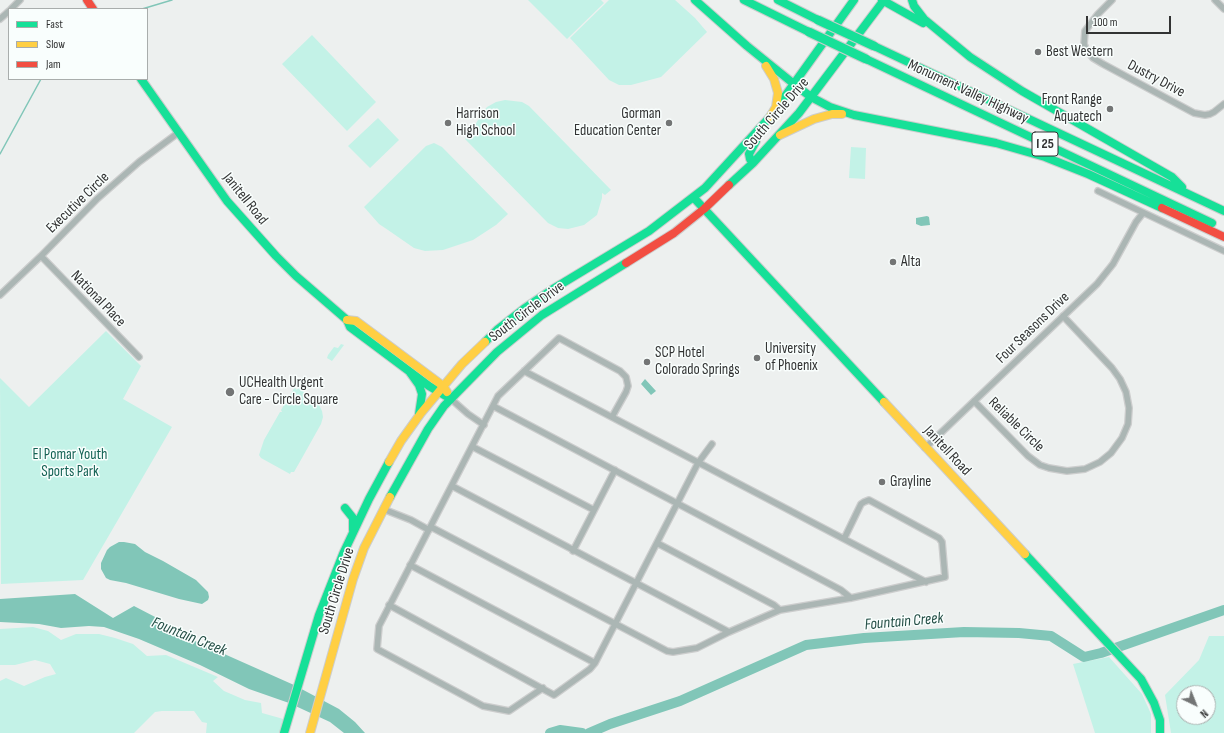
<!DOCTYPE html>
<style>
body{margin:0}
#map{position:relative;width:1224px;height:733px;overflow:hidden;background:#edf0ef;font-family:"Sofia Sans Condensed",sans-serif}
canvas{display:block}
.legend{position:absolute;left:8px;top:8px;width:140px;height:72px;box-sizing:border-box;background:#f9fefd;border:1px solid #a9adac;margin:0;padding:5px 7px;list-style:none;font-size:12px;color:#323333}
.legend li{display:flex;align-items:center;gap:8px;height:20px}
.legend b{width:20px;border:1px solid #a9adac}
.north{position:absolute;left:1176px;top:685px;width:40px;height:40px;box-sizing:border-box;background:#f9fefd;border:1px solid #a9adac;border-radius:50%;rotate:137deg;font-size:11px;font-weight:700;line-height:16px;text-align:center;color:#323333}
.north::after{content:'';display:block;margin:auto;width:14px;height:18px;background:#737575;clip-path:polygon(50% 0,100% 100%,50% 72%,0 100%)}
.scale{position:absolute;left:1086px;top:16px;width:85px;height:18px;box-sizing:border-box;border:2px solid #323333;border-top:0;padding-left:5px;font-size:12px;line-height:14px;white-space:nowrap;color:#323333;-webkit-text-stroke:3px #f9fefd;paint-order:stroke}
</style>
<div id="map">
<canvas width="1224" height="733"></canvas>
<ul class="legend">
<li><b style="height:5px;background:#16e098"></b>Fast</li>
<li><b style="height:5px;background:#ffcf43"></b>Slow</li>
<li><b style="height:5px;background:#f24e42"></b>Jam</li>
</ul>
<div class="north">N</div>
<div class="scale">100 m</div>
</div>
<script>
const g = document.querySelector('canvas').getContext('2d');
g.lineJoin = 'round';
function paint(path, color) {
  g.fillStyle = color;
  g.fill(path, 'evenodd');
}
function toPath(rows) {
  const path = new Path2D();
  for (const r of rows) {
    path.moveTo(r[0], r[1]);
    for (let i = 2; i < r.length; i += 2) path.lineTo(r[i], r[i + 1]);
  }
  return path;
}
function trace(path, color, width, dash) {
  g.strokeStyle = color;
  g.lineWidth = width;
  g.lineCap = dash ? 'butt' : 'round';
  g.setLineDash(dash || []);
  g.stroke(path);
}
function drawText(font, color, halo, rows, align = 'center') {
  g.font = font + ' "Sofia Sans Condensed",sans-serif';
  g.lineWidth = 3;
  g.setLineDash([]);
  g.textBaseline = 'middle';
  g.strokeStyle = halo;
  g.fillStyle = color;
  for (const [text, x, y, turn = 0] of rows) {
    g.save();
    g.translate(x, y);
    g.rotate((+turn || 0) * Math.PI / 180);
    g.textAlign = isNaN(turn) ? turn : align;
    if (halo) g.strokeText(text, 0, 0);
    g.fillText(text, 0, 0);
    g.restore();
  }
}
paint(toPath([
 [528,0,601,0,604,3,567,39],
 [609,0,675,0,695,18,707,32,661,77,631,85,619,85,609,80,570,38],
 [312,35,376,102,347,131,282,64],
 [505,100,522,102,529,106,611,190,605,195,602,193,602,198,597,215,584,225,568,229,558,228,548,223,465,139,472,132,475,134,475,125,481,115,487,107,496,102],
 [378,118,399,140,370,168,348,146],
 [434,143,442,147,508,214,496,225,473,240,443,250,425,251,414,248,388,230,379,224,364,207,426,146],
 [851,147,866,148,865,179,849,178],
 [106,331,141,366,123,399,172,427,83,580,1,584,0,378,29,407],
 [341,344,344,345,332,361,327,358,328,355,334,347,338,348],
 [295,387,296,390,299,388,318,403,322,411,323,417,321,424,302,458,294,472,291,472,290,474,261,458,259,455,264,440,280,412,282,412,281,410],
 [33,627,48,631,61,640,76,634,99,634,115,638,133,644,147,656,166,655,218,677,213,681,224,691,245,700,261,703,262,713,287,720,284,733,206,733,207,723,202,722,194,711,162,711,155,712,134,733,0,733,0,681,6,678,24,686,45,677,56,674,50,664,35,660,15,665,0,665,0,629],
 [1209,636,1224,636,1224,733,1171,733,1165,695,1199,660],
 [1184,693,1208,693,1208,717,1184,717],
 [1109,657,1142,694,1151,714,1151,733,1095,733,1073,664]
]), '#c3f2e7');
paint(toPath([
 [927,216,929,217,930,225,921,226,916,224,916,218],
 [645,379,656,391,651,395,641,384],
 [119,542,124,542,135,544,145,552,163,561,196,580,208,592,209,597,208,600,202,604,179,599,126,583,110,580,106,578,101,569,101,563,107,550,110,547],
 [75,594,113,618,134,606,159,619,186,637,294,685,339,709,355,722,365,733,344,733,330,722,289,703,249,689,200,665,139,639,104,627,89,626,61,628,39,624,0,622,0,599]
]), '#81c6b8');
trace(toPath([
 [142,9,172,0],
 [0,154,41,79]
]), '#81c6b8', 1.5);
trace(toPath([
 [550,733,560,730,582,733],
 [589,733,610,724,680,701,806,645,864,638,964,632,1019,633,1051,636,1084,657,1101,653,1224,610]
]), '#81c6b8', 10);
const street = toPath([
 [1112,0,1098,14,1085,31,1084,44,1086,49,1093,58,1103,64,1194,113,1205,115,1210,114,1214,112,1224,104],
 [1215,0,1224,9],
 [11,9,20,0],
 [0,19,9,11],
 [1098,191,1224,251],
 [41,256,139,357],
 [0,295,41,256,97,199,139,162,178,133],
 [524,371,926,582],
 [451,399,468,414,484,425],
 [974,401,1028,456,1040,465,1049,468,1067,471,1085,469,1100,462,1111,453,1122,438,1128,424,1129,408,1126,392,1120,379,1112,368,1063,316],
 [493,406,841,590,851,598],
 [473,447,594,510],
 [925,448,1097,284,1113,264,1136,222,1143,213],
 [452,486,729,632,780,610,851,598,945,577,942,542,939,538,869,500,864,502,861,504,844,539],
 [383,509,411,520,429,530],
 [431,527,667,651,673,652,697,648,729,632],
 [657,543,774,605,780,610],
 [573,551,615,470],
 [410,565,595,663],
 [389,605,554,695,590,669,595,663,698,463,712,444],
 [543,688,509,711,483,706,377,649,379,626,498,396,559,338,620,371,626,377,628,386,626,392,612,417]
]);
const fast = toPath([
 [695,0,747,46,794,84,811,97,830,107,854,115,996,143,1045,157,1088,174,1162,208],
 [744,0,809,32],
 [778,0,818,20],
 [882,0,923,23],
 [912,0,914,6,924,19,970,57,1022,91,1172,177,1182,187],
 [874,46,1224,211],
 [866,59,1212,223],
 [141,79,227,201,276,256,296,276,347,320,350,327,429,386,451,399],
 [753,163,750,159,749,154,756,141,756,136],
 [729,185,753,163,799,113,884,0],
 [694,198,884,402],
 [485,342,497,330,525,308,553,289,649,231,705,188,770,117,854,0],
 [409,371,419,385,422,394,419,414],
 [390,497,428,429,444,406,497,352,542,315,626,263],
 [345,508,353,518,353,530],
 [1025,554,1141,679,1154,703,1160,720,1160,733],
 [284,733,319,615,343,554,369,499,389,462]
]);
const slow = toPath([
 [766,66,774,79,778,93,776,107,770,117],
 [780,135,814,119,832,114,842,114],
 [347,320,356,321,443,386,447,392],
 [884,402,1025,554],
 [389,462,401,441,421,413,462,364,485,342],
 [310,733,353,579,364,548,390,497]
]);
const jam = toPath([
 [87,0,93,9],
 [1162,208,1224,237],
 [626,263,674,233,704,209,729,185]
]);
trace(street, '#cccdcd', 8);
trace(fast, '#cccdcd', 10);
trace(slow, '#cccdcd', 10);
trace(jam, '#cccdcd', 10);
trace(street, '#abb6b4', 5.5);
trace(fast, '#16e098', 8);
trace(slow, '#ffcf43', 8);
trace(jam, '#f24e42', 8);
const fastBridge = toPath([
 [818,20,874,46],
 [809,32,866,59]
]);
trace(fastBridge, '#cccdcd', 11, []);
trace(fastBridge, '#16e098', 9);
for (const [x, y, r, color] of [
 [1038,52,4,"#737575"],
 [1110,109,4,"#737575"],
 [448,123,4,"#737575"],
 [669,123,4,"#737575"],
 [893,262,4,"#737575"],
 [757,358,4,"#737575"],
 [647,362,4,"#737575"],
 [230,392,5,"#737575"],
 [882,482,4,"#737575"]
]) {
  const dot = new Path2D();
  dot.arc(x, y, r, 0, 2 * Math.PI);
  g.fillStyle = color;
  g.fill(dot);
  trace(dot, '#f9fefd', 1.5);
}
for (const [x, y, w] of [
 [1045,144,26]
]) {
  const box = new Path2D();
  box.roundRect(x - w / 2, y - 12, w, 24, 3);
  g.fillStyle = '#f9fefd';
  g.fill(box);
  trace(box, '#323333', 1);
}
drawText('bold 14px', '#323333', null, [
 ["I 25",1045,144]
]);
drawText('15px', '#323333', '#f9fefd', [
 ["Best Western",1046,52],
 ["Front Range",1102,100,"right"],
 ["Aquatech",1102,117,"right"],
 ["Harrison",456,114],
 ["High School",456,131],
 ["Gorman",661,114,"right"],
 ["Education Center",661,131,"right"],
 ["Alta",901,262],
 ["University",765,349],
 ["of Phoenix",765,366],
 ["SCP Hotel",655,353],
 ["Colorado Springs",655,370],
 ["UCHealth Urgent",239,383],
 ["Care - Circle Square",239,400],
 ["Grayline",890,482]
], 'left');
drawText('15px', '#323333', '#f9fefd', [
 ["Dustry Drive",1156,79,28],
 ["Monument Valley Highway",968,92,25],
 ["South Circle Drive",777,114,-49],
 ["Janitell Road",245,199,51],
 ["Executive Circle",78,203,-44],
 ["National Place",98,299,46],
 ["South Circle Drive",527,312,-37],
 ["Four Seasons Drive",1033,328,-44],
 ["Reliable Circle",1016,425,44],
 ["Janitell Road",947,451,47],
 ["South Circle Drive",337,591,-73]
]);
drawText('15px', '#156355', '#f9fefd', [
 ["El Pomar Youth",70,455],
 ["Sports Park",70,472]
]);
drawText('italic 16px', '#234e45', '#f9fefd', [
 ["Fountain Creek",904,622,-5],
 ["Fountain Creek",189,637,22]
]);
</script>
